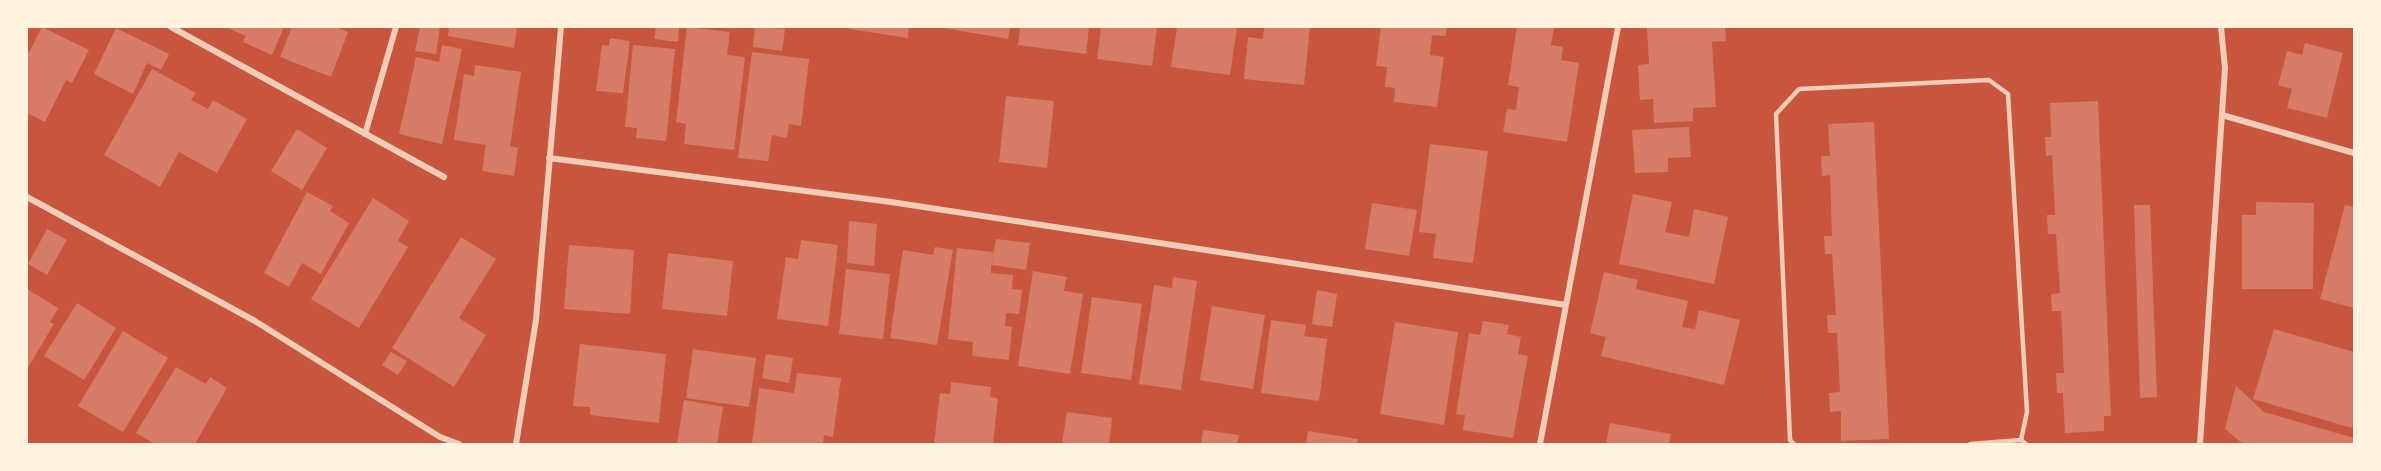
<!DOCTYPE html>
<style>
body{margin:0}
#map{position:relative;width:2381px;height:471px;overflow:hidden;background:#c8553d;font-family:Lato,sans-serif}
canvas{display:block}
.frame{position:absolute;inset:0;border:28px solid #fff3e0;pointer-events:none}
</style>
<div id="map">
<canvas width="2381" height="471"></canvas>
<div class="frame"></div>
</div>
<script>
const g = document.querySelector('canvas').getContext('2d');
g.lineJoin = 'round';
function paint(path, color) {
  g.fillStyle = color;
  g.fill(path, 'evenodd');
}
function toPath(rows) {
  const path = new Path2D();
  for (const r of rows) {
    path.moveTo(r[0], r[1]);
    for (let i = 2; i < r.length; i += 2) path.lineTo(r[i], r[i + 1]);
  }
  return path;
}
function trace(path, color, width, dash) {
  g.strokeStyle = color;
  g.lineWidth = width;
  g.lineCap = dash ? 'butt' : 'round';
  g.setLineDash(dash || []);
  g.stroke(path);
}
paint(toPath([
 [42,27,89,50,72,83,66,80,45,122,27,113,27,56],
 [226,27,284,27,272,55,243,42,246,36],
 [292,27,336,27,348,32,331,77,280,57],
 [420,27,440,27,436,54,415,51],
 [449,27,517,27,514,48,448,36],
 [656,27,679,27,678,42,654,39],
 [687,27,730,32,727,55,745,57,734,150,684,144,686,124,676,122],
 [755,27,785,29,782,51,753,47],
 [849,27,909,27,908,38,849,29],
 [938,27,1010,27,1008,39],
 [1020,27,1089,27,1086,54,1018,45],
 [1101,27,1157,27,1152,66,1097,59],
 [1177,27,1237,27,1230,75,1171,67],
 [1264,27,1310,27,1304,85,1244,79,1248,37,1263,39],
 [1381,27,1447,27,1446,36,1432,35,1430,55,1444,57,1437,107,1394,102,1395,88,1385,87,1387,67,1376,66],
 [1517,27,1554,27,1551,45,1563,47,1561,60,1579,63,1567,142,1503,132,1507,109,1516,110,1519,87,1508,85],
 [1647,27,1725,27,1726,41,1712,42,1716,107,1693,108,1693,121,1654,123,1653,99,1640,100,1638,65,1649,64],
 [116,28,169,54,161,70,147,63,133,94,94,74],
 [610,38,630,41,623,93,596,91,602,45,609,46],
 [2305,43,2343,53,2327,118,2287,108,2292,89,2278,85,2287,51,2302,55],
 [442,45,462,49,442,144,399,134,416,57,439,62],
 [633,45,675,49,666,141,636,138,637,128,625,127],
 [752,52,809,59,801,126,789,124,787,138,772,135,768,161,738,158],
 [475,65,521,72,510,146,518,148,514,176,482,171,486,145,454,140,464,74,474,76],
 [152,69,196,93,191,100,208,109,213,100,247,119,217,173,179,152,160,187,104,155],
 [1006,96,1054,101,1047,168,999,162],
 [2098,101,2111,416,2104,416,2104,431,2065,433,2063,393,2057,393,2056,373,2064,373,2061,311,2052,311,2051,294,2060,293,2056,234,2048,234,2047,215,2055,215,2052,155,2046,156,2045,137,2051,137,2050,103],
 [1874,122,1889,439,1841,441,1841,411,1830,412,1829,393,1840,392,1837,333,1828,333,1827,315,1836,315,1832,254,1825,254,1824,236,1832,236,1830,175,1822,176,1821,156,1830,156,1828,124],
 [1689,127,1691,157,1668,158,1668,172,1635,173,1632,130],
 [297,129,327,148,302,190,271,171],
 [1430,144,1488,151,1473,263,1433,258,1436,234,1419,232],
 [307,192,333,206,330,211,349,223,321,274,302,263,289,287,264,273],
 [1633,194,1672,202,1665,232,1689,237,1694,209,1728,217,1714,284,1619,264],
 [373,198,409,221,398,241,408,247,359,328,311,299],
 [2256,202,2314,203,2313,289,2242,289,2242,215,2256,215],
 [1372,203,1417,210,1409,256,1365,249],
 [2134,205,2150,205,2157,397,2140,398],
 [2345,205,2354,207,2354,308,2320,299],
 [849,221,877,224,874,266,847,263],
 [47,229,67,240,47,275,28,264],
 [461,237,496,259,459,318,486,335,454,387,392,348],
 [996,239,1030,243,1026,270,991,265,991,273,1013,275,1012,289,1022,290,1019,314,1006,313,1005,326,1012,327,1009,360,972,356,973,342,948,339,957,248,993,252,992,261],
 [801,240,838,245,828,326,777,319,786,257,798,259],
 [569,245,634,250,630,314,564,309],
 [935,247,953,250,937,345,890,338,903,250,933,255],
 [668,253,733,261,727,316,662,309],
 [846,269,890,274,883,339,839,334],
 [1033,271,1067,277,1064,291,1083,294,1070,374,1018,366],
 [1604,272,1638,280,1636,289,1688,301,1682,327,1695,329,1699,310,1740,320,1724,385,1601,356,1606,337,1590,333],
 [1173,277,1197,281,1181,390,1139,384,1154,285,1172,288],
 [27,289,58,308,50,322,54,324,27,369],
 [1317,290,1337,294,1332,327,1312,324],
 [1092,297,1142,304,1131,380,1081,373],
 [77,303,116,328,84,380,44,356],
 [1212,306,1265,315,1253,389,1200,380],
 [1271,320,1306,325,1304,336,1327,339,1319,401,1261,393],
 [1483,321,1509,325,1507,334,1521,337,1518,354,1528,356,1513,438,1463,430,1465,415,1456,414,1469,333,1480,335],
 [1395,322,1458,332,1444,425,1380,414],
 [2274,329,2354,352,2354,420,2352,428,2253,399],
 [123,331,168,358,123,432,78,406],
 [580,344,666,354,659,423,590,415,590,407,573,406],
 [693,349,756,358,749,407,686,398],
 [391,352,407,361,398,375,382,365],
 [766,354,793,358,789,383,762,378],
 [176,367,206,384,210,377,227,388,195,444,155,444,136,433],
 [797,373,841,378,833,437,824,435,823,444,752,444,759,388,794,393],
 [951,382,991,387,990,397,998,398,993,444,934,444,940,393,950,394],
 [2236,386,2264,412,2354,438,2353,444,2243,444,2225,429],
 [684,400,723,407,717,444,677,444],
 [1067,412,1112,418,1109,444,1062,444],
 [1610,423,1671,434,1669,444,1606,444],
 [1203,430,1239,435,1237,444,1201,444],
 [1308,431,1358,439,1357,444,1306,444]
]), '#d67c66');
trace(toPath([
 [1794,444,1790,440,1776,114,1799,89,1989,80,2008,94,2027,412,2021,440],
 [1970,444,2021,440,2026,444]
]), '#f1ccb7', 4.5);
trace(toPath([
 [171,27,444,177],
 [2222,115,2354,153],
 [365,134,396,27],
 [549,158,891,202,1566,305],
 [27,197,255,321,440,437,459,444],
 [516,444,536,320,561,27],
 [1540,444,1618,27],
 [2200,444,2225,68,2221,27]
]), '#f1ccb7', 6);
</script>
